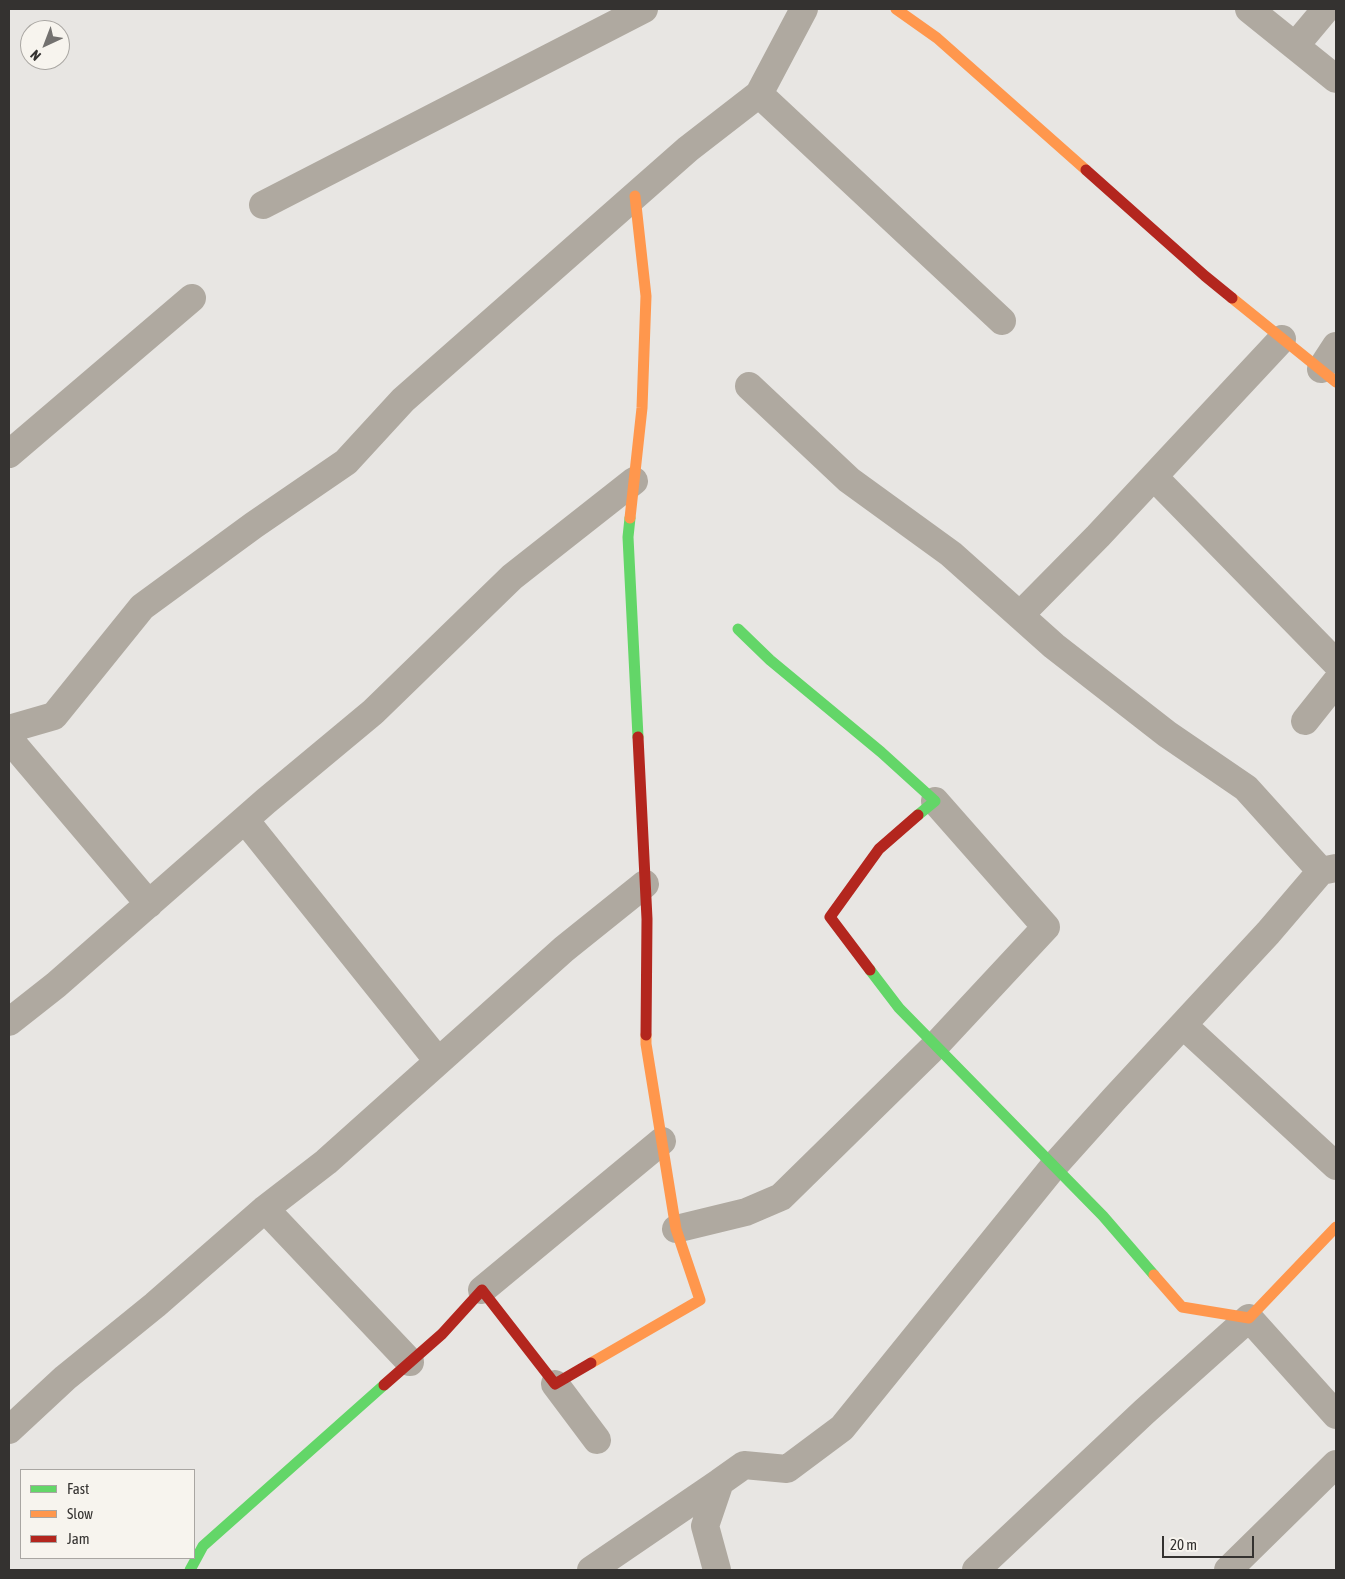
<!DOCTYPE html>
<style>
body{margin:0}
#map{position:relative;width:1345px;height:1579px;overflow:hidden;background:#e8e6e3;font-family:"Asap Condensed",sans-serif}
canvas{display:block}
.frame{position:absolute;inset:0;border:10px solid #343230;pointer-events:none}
.legend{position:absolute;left:20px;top:1469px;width:175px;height:90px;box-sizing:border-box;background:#f7f4ee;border:1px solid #a9a6a2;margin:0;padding:6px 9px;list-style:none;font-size:15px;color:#343230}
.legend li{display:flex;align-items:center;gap:10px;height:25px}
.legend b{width:25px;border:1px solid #a9a6a2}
.north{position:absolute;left:20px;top:20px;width:50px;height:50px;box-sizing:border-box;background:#f7f4ee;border:1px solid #a9a6a2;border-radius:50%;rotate:223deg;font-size:14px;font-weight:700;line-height:20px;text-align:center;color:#343230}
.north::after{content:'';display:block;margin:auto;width:18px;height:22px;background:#73716f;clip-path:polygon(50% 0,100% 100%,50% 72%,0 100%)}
.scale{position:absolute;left:1162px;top:1536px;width:92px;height:22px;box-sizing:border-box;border:2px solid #343230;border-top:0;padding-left:6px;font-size:15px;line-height:18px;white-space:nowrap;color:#343230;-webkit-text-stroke:4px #f7f4ee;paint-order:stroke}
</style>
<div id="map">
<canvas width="1345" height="1579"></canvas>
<div class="frame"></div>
<ul class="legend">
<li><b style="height:6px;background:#63d668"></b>Fast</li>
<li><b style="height:6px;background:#ff974d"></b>Slow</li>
<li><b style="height:6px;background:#b3261e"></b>Jam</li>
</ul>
<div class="north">N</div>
<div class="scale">20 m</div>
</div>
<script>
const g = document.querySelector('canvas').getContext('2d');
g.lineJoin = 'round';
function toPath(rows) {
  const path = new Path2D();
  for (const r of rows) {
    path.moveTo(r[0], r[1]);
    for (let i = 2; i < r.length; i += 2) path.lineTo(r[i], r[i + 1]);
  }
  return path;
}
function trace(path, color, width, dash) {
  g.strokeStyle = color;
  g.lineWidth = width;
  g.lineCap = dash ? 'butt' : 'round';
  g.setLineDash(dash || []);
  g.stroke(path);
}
trace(toPath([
 [1249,9,1336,79],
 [1295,46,1326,9],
 [759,94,1002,321],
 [263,205,644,9],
 [1321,369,1336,346],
 [749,386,849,480,951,554,1054,646,1167,734,1246,788,1321,871],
 [9,454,192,298],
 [1154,477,1336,663],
 [1020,615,1098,536,1282,339],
 [1305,721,1336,682],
 [9,729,54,716,142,607,254,525,346,462,403,400,688,149,759,94,804,9],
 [9,739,149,904],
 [245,820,438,1061],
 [9,1022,56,985,266,801,373,712,512,577,634,481],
 [1183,1025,1336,1166],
 [265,1209,410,1362],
 [676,1229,746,1212,781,1197,936,1045,1046,927,935,801],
 [482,1290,662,1141],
 [555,1384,597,1440],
 [9,1430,65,1378,155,1305,265,1209,326,1162,564,949,645,884],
 [591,1570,720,1482],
 [717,1570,705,1526,720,1482,744,1465,787,1469,842,1428,1054,1166,1115,1098,1268,933,1321,871,1336,868],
 [976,1570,1144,1412,1249,1318,1336,1415],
 [1228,1570,1336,1464]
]), '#afa9a0', 28);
trace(toPath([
 [630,518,628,537,638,737],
 [738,629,770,660,881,752,935,801,918,815],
 [870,970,899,1008,1103,1216,1154,1275],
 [190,1570,203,1546,384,1385]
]), '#63d668', 11);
trace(toPath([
 [896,9,937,38,1086,170],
 [1232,298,1336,382],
 [630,518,642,408,646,296,635,196],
 [1154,1275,1182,1307,1249,1318,1336,1227],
 [591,1363,700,1300,676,1229,646,1044,646,1035]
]), '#ff974d', 11);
trace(toPath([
 [1086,170,1205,276,1232,298],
 [638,737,647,919,646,1035],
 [870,970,830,917,879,849,918,815],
 [384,1385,442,1334,482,1290,555,1384,591,1363]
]), '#b3261e', 11);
</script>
